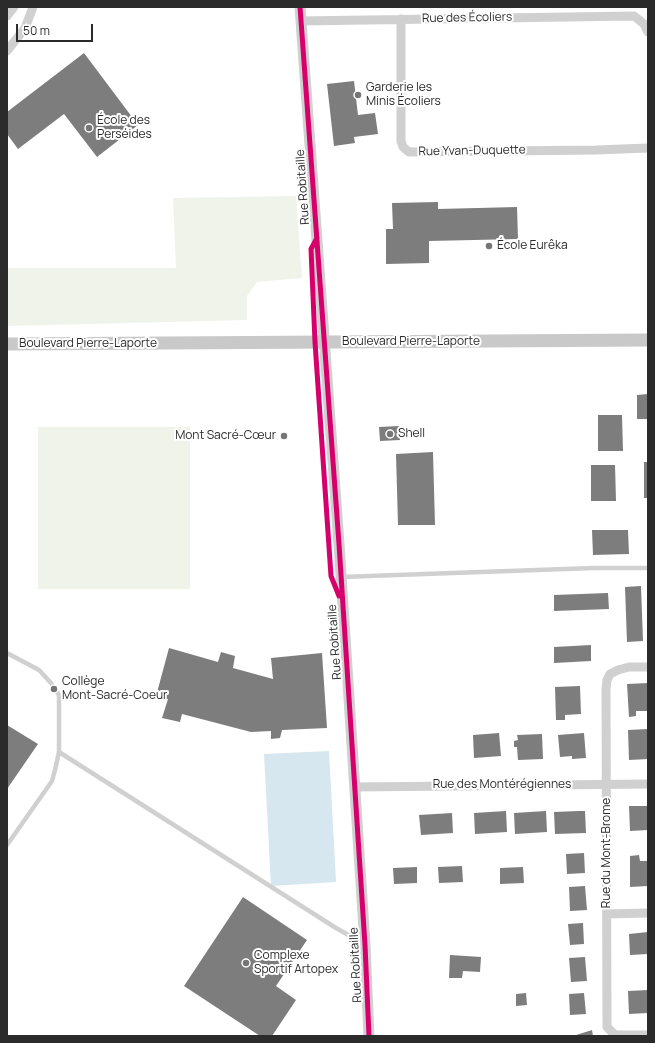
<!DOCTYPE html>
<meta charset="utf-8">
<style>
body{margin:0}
#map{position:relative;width:655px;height:1043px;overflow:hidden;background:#fff;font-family:Manrope,sans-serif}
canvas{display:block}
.frame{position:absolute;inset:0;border:8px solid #2b2b2b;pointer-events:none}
.scale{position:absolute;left:16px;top:24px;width:77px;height:18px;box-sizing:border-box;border:2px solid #2b2b2b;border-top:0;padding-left:5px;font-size:12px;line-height:14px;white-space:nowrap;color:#2b2b2b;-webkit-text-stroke:3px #fff;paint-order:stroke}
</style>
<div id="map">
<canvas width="655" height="1043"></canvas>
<div class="frame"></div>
<div class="scale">50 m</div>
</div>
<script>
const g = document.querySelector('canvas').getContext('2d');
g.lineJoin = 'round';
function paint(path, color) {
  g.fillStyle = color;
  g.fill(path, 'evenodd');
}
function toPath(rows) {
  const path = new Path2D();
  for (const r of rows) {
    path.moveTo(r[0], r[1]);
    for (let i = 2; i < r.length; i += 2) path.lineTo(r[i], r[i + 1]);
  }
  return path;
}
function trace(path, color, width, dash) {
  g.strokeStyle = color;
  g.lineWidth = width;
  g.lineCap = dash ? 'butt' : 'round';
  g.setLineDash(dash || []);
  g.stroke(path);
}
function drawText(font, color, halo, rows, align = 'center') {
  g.font = font + ' Manrope,sans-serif';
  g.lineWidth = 4;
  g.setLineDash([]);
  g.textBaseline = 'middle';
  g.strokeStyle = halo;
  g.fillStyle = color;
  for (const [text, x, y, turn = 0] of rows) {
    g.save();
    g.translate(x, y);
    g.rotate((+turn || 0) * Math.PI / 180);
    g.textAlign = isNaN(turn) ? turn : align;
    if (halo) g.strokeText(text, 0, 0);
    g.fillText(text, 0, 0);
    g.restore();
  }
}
paint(toPath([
 [296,196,302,278,257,282,247,296,247,320,7,326,8,268,176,268,173,198],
 [38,427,190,427,190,589,38,589]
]), '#eff3ea');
paint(toPath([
 [329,751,336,882,271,886,264,754]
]), '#d6e7f0');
paint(toPath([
 [84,53,138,125,97,157,64,114,18,149,7,134,7,112],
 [354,81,358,115,375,113,378,134,354,137,355,143,334,146,327,84],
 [438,202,438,209,517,207,518,239,429,241,429,263,386,264,386,229,393,229,392,203],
 [648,394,648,419,637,419,637,395],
 [598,415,622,415,623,451,598,451],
 [399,426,400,440,380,441,379,427],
 [433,452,435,525,398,525,396,454],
 [644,462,648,462,648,498,644,498],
 [591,465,615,465,616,501,591,501],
 [592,530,628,530,629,554,593,555],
 [641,586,643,641,627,642,625,587],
 [608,593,609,609,554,611,554,595],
 [591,645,591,661,554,663,554,647],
 [169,648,218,662,221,652,235,656,233,668,273,679,271,658,322,653,327,728,282,730,280,738,271,739,271,731,251,732,182,714,180,722,162,718,168,699,155,700],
 [648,683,648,711,636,711,636,716,629,717,627,684],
 [580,686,581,714,565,715,565,720,556,720,555,687],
 [7,725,38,744,7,789],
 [648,729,648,759,629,760,628,730],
 [499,733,501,756,474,758,473,735],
 [584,733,586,758,572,759,572,756,560,757,558,735],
 [542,734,543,759,518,760,517,747,514,747,514,741,518,740,517,735],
 [629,806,648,806,648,830,630,831],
 [506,811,507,832,475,834,474,813],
 [546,811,547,832,515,834,514,813],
 [579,811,585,811,586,833,555,834,554,812],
 [452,813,453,833,421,835,419,815],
 [584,853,585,873,567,874,566,854],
 [639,855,640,861,648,861,648,886,630,887,630,856],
 [462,866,463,882,439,883,438,867],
 [417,867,417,883,394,884,393,868],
 [523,867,524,883,500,884,500,868],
 [585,886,587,910,570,911,569,887],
 [243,897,307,940,276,986,296,1000,272,1036,260,1036,184,986],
 [583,923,584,944,570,945,568,924],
 [648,932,648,954,630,955,629,934],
 [450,955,481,957,480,972,463,971,462,978,449,978],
 [585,957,587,981,571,982,569,958],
 [648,990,648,1013,629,1014,628,991],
 [526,993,527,1005,516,1006,516,994],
 [584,993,586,1014,570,1015,569,994],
 [592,1030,593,1036,573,1036]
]), '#7d7d7d');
trace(toPath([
 [341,577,593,568,648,568],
 [7,653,39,670,51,683,59,695,59,752,55,770,52,781,7,845],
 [59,752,336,928,364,944]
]), '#d0d0d0', 4.5);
trace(toPath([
 [7,16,14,7],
 [401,19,401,141,403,147,409,152,596,150,648,148],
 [301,21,634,16,644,24,648,32],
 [7,51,25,28,33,7],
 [648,667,629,667,618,670,610,674,607,680,606,689,607,1027,615,1035,648,1035],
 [355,787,648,784],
 [607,914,648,913]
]), '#d0d0d0', 9);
trace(toPath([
 [300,7,339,544,365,945,369,1036]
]), '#d0d0d0', 11);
trace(toPath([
 [7,344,648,340]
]), '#c9c9c9', 13);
trace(toPath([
 [300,7,339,544,365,945,369,1036],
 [317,238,311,249,315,342,331,576,339,596]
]), '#d6006c', 5);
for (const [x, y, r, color] of [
 [358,95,4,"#757575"],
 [89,128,4,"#757575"],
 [489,246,4,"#757575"],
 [390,434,4,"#757575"],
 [284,436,4,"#757575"],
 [54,689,4,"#757575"],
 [246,963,4,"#757575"]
]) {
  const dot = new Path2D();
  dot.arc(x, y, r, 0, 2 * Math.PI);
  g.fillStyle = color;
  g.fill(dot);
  trace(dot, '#fff', 1.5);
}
drawText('12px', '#2b2b2b', '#fff', [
 ["Rue des Écoliers",467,18,-1],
 ["Rue Yvan-Duquette",472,151,-1],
 ["Rue Robitaille",303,187,-94],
 ["Boulevard Pierre-Laporte",411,342],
 ["Boulevard Pierre-Laporte",88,344],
 ["Rue Robitaille",335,642,-94],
 ["Rue des Montérégiennes",502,785],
 ["Rue du Mont-Brome",607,853,-90],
 ["Rue Robitaille",356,965,-93]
]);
drawText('12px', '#2b2b2b', '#fff', [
 ["Garderie les",366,88],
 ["Minis Écoliers",366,102],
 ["École des",97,121],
 ["Perséides",97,135],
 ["École Eurêka",497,246],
 ["Shell",398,434],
 ["Mont Sacré-Cœur",276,436,"right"],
 ["Collège",62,682],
 ["Mont-Sacré-Coeur",62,696],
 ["Complexe",254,956],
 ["Sportif Artopex",254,970]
], 'left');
</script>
